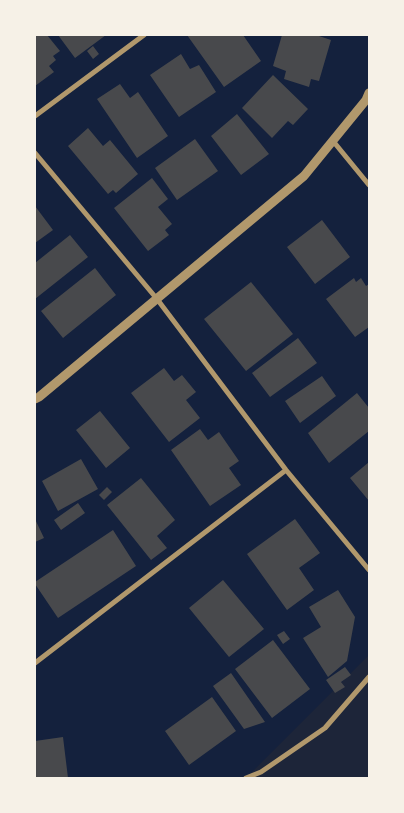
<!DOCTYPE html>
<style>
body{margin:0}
#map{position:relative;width:404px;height:813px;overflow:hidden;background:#14213d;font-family:Signika,sans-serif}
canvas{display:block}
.frame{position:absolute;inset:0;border:36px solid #f6f1e7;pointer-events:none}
</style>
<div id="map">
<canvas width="404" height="813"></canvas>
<div class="frame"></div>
</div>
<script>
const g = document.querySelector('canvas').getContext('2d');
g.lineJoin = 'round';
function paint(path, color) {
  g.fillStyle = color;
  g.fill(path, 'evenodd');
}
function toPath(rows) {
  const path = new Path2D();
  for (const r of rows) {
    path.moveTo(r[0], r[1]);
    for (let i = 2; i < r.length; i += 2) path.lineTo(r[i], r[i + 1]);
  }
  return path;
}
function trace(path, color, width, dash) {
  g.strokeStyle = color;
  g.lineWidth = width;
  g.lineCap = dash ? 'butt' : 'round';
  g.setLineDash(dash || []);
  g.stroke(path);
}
paint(toPath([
 [369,655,369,778,246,778]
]), '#1d2539');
paint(toPath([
 [35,35,47,35,60,51,53,56,56,60,49,66,54,72,35,86],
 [58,35,106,35,75,58],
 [187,35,243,35,261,61,224,87],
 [282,35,316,35,331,40,319,81,311,79,309,87,306,86,284,79,286,71,273,66],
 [93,46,99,54,93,59,87,51],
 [181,54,190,69,199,65,216,92,179,117,150,75],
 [273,75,308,109,293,125,288,121,272,138,242,108],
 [120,84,130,98,138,92,168,136,137,158,97,99],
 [237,114,269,154,241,175,211,136],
 [88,128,103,146,110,140,138,174,116,193,113,190,108,194,68,146],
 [195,139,218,171,177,200,155,168],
 [152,178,168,199,158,207,172,224,165,230,169,235,148,251,114,208],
 [35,206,53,230,35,243],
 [322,220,350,257,315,284,287,247],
 [70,235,88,257,35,299,35,263],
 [95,268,116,295,63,338,41,311],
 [354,278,356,282,361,278,366,286,369,284,369,327,355,337,326,299],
 [251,282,293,334,246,371,204,319],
 [298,338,317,363,270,397,252,373],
 [164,368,174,381,182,375,196,392,186,400,200,418,169,442,131,393],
 [322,376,336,396,300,423,285,401],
 [357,393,369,408,369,431,329,463,308,433],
 [100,411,130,448,106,468,76,430],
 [200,429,208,440,219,432,239,461,229,468,241,485,210,506,171,450],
 [81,459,98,489,58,511,42,481],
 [369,462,369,501,350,478],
 [141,478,175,520,157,536,167,548,151,560,107,505],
 [107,487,112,492,104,500,99,495],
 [78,503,85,513,61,530,54,520],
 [35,519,44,538,35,542],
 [295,519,320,553,299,568,314,590,287,610,247,554],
 [113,530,136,566,58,618,35,584,35,582],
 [223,580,264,629,229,657,189,608],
 [338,590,355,617,347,661,328,677,303,638,321,627,309,607],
 [284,631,290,639,283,644,277,635],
 [273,640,310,689,272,718,235,669],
 [345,667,351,675,341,682,345,687,335,693,326,680],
 [231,673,265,722,244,729,213,686],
 [212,697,236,731,189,765,165,731],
 [63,737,68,778,35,778,35,741]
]), '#48494c');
trace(toPath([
 [35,116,144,35],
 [333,141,369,185],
 [35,153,157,299,286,470,369,570],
 [35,663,286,470],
 [246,778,261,772,325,728,369,677]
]), '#b1986c', 5);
trace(toPath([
 [35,399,39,397,304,176,366,100,369,93]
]), '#b1986c', 9);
</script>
